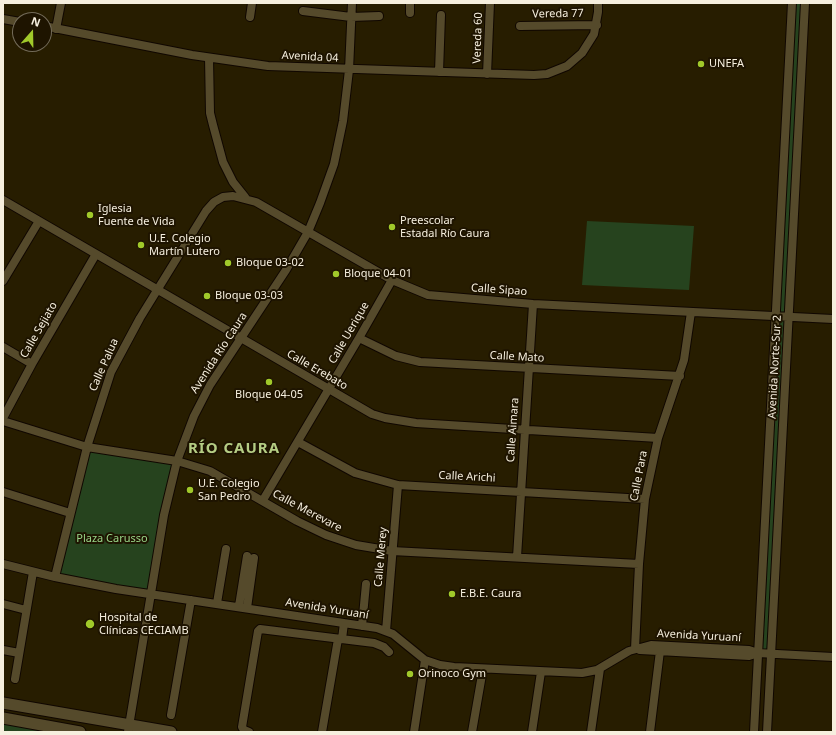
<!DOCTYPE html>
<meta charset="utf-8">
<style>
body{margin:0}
#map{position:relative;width:836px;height:735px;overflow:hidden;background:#271d00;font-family:"Noto Sans",sans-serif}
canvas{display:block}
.frame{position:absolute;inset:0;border:4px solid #f6efde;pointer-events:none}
.north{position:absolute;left:12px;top:12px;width:40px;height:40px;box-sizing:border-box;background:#1e1400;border:1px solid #746c59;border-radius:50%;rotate:20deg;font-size:11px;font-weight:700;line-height:16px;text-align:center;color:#f6efde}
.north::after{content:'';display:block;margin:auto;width:14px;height:18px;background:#a1c92a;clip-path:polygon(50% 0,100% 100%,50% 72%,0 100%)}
</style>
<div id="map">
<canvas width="836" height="735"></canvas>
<div class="frame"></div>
<div class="north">N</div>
</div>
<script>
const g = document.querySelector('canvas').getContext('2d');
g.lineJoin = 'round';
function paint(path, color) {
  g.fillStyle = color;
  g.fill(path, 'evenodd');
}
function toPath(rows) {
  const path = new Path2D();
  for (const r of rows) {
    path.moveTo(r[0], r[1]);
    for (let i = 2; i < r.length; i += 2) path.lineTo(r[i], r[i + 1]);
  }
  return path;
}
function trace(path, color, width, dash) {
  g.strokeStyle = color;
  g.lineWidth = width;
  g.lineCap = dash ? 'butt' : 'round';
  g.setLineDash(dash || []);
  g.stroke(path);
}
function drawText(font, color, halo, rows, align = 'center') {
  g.font = font + ' "Noto Sans",sans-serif';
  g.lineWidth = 4;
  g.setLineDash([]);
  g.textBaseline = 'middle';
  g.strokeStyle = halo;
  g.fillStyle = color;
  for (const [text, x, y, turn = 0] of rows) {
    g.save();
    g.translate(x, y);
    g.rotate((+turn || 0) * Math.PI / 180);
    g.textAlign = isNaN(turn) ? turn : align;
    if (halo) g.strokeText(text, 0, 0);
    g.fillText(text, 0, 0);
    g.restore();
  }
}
paint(toPath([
 [792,3,805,3,771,654,758,653],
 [587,221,694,226,689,290,582,285],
 [87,447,177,461,151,594,55,578],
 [3,718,80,732,3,732]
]), '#26431e');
const street = toPath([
 [303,11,351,17,379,16],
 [410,13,410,3],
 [250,17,252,3],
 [3,19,20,22],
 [44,26,192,55,268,66,534,75,547,74,567,66,582,53,594,34,598,12,598,3],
 [520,26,597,25],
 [56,29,61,3],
 [209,58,210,113,213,125,223,162,233,182,245,197],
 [439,72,441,15],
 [487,74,490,3],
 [3,200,372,414,385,418,416,423,658,438],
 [3,281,39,221],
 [359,338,396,356,420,362,680,376],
 [3,347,32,364],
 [3,418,32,364,96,254],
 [3,421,87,447,177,461,210,471,297,521,326,535,356,545,392,551,639,564],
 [298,442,355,473,398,485,645,499],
 [3,492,70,513],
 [263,500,359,338,392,280],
 [517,557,533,304],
 [3,564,55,577,116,589,377,628,393,634,425,660,440,665,454,667,582,673,597,670,629,651,651,645,749,650,758,653],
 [55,577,87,447,111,372,140,318,206,211,214,202,223,197,233,196,256,202,392,280,428,295,533,304,833,319],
 [217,603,226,549],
 [3,604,26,610],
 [239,606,247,556],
 [247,608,254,558],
 [362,626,366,584],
 [386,631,398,485],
 [342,639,344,623],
 [635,649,639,564,645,499,658,438,684,360,691,312],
 [3,650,19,653],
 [640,650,749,656,758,653,833,657],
 [15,679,33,572],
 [171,715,191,600],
 [128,732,164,515,177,461,194,416,210,385,286,270,308,232,320,203,334,164,343,121,349,70,352,3],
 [249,732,244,730,242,727,258,631,260,629,374,643,384,647,389,652],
 [322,732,338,639],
 [414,732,425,660],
 [472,732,483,669],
 [532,732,541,672],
 [591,732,600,669],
 [650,732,660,651],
 [754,732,792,3],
 [767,732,805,3]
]);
const secondary = toPath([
 [3,703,171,732],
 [3,718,80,732]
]);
trace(street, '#100700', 10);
trace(secondary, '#100700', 13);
trace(street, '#554a2b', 8);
trace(secondary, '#554a2b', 11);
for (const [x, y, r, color] of [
 [701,64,4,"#a1c92a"],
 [90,215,4,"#a1c92a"],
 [392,227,4,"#a1c92a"],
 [141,245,4,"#a1c92a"],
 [228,263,4,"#a1c92a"],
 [336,274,4,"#a1c92a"],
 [207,296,4,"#a1c92a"],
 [269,382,4,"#a1c92a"],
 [190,490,4,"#a1c92a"],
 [452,594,4,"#a1c92a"],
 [90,624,5,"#a1c92a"],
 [410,674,4,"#a1c92a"]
]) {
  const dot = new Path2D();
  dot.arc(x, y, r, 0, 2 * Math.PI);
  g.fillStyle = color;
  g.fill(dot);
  trace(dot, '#1e1400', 1.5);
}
drawText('11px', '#f6efde', '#1e1400', [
 ["Vereda 77",558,14,-1],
 ["Vereda 60",478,38,-88],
 ["Avenida 04",310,57,3],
 ["Calle Sipao",499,290,4],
 ["Calle Sejiato",39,330,-60],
 ["Calle Uerique",349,333,-60],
 ["Avenida Río Caura",219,353,-57],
 ["Calle Mato",517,357,3],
 ["Calle Palua",104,365,-66],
 ["Avenida Norte-Sur 2",775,367,-87],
 ["Calle Erebato",317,370,30],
 ["Calle Aimara",513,430,-86],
 ["Calle Para",639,476,-79],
 ["Calle Arichi",467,477,3],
 ["Calle Merevare",307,511,28],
 ["Calle Merey",381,557,-85],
 ["Avenida Yuruaní",327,609,9],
 ["Avenida Yuruaní",699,636,3]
]);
drawText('11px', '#f6efde', '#1e1400', [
 ["UNEFA",709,64],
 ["Iglesia",98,209],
 ["Fuente de Vida",98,222],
 ["Preescolar",400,221],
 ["Estadal Río Caura",400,234],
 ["U.E. Colegio",149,239],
 ["Martín Lutero",149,252],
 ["Bloque 03-02",236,263],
 ["Bloque 04-01",344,274],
 ["Bloque 03-03",215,296],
 ["Bloque 04-05",269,395,"center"],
 ["U.E. Colegio",198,484],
 ["San Pedro",198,497],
 ["E.B.E. Caura",460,594],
 ["Hospital de",99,618],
 ["Clínicas CECIAMB",99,631],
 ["Orinoco Gym",418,674]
], 'left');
drawText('11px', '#99d588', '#1e1400', [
 ["Plaza Carusso",112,539]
]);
g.letterSpacing = '1px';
drawText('bold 15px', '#b5cd84', '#1e1400', [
 ["RÍO CAURA",234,449]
]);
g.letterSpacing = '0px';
</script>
